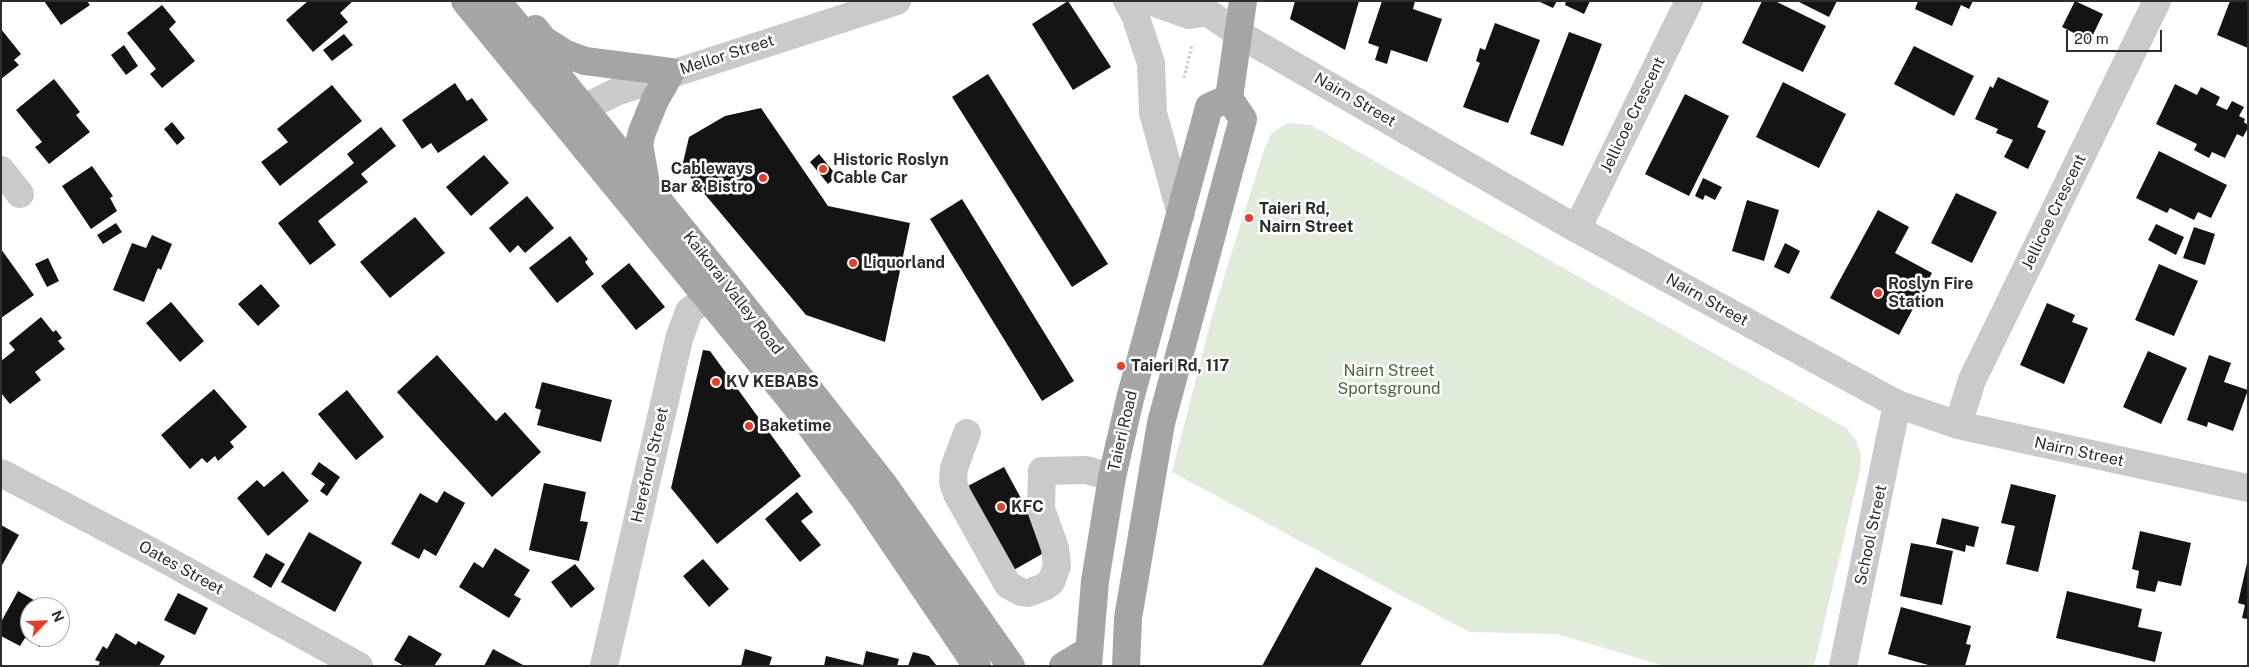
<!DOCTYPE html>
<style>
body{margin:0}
#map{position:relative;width:2249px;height:667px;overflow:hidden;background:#fff;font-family:"Public Sans",sans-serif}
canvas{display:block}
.frame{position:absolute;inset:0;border:2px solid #2d2d2d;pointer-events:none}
.north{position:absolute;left:20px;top:597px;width:50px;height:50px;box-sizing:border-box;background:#fff;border:1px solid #ababab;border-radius:50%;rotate:66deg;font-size:14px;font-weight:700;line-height:20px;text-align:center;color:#2d2d2d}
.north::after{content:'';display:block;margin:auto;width:18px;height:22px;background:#eb3c27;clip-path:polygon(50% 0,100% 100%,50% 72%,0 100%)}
.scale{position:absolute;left:2066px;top:30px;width:96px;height:22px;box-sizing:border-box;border:2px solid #2d2d2d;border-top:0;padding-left:6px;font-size:15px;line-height:18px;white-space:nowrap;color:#2d2d2d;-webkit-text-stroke:4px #fff;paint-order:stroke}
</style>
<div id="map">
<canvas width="2249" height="667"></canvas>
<div class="frame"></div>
<div class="north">N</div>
<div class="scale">20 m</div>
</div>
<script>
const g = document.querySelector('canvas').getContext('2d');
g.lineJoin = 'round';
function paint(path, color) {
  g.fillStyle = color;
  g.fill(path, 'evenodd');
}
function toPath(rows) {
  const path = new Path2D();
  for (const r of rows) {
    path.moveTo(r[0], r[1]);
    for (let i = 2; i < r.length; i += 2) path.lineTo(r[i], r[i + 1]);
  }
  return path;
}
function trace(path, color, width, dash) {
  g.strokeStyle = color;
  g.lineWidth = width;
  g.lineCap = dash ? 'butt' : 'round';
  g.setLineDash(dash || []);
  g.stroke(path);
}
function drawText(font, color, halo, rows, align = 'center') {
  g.font = font + ' "Public Sans",sans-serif';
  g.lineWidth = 5;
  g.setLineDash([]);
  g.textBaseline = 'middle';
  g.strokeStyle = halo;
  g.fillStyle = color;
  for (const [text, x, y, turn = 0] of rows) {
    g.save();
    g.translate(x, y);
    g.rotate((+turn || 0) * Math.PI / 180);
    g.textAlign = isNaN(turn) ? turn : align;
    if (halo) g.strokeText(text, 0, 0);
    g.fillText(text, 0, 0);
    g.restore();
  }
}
paint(toPath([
 [1287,123,1311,125,1846,428,1856,440,1861,455,1860,470,1814,666,1665,666,1557,634,1469,632,1172,472,1214,309,1263,153,1271,134]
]), '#e0ebd9');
paint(toPath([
 [44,1,87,1,90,5,61,25],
 [308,1,353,1,340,13,348,22,313,52,286,20],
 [1068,1,1111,67,1073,90,1032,24],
 [1295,1,1359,1,1345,50,1290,19],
 [1382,1,1415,1,1413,9,1442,19,1427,62,1391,50,1387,64,1375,60,1379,47,1368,43],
 [1538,1,1557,1,1553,8],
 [1566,1,1590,1,1584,14,1565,5],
 [1762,1,1775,1,1826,26,1803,72,1742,43],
 [1797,1,1837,1,1829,17],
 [1918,1,1973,1,1969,9,1961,5,1952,26,1915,9],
 [2075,1,2103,14,2090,41,2062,27],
 [2230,1,2248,1,2248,48,2217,35],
 [162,5,176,22,169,29,195,61,162,88,150,74,156,69,127,33],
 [1495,23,1540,40,1508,123,1463,107,1480,63,1476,61,1480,48,1485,50],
 [1,29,21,54,14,60,19,65,1,79],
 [1569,32,1602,44,1563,146,1530,134],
 [344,34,353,45,332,61,323,50],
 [124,45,138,66,126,75,111,55],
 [1914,46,1974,76,1954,116,1894,84],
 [988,74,1108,264,1072,287,952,97],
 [1998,77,2049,101,2037,127,2046,131,2028,169,2004,157,2013,140,1996,133,1998,129,1975,119,1990,86,1993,88],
 [54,79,80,112,76,115,90,132,49,164,35,147,42,142,16,110],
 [1783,82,1846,114,1819,168,1756,137],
 [455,83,467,101,472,98,488,120,438,153,431,143,422,149,402,120],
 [2175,84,2197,95,2201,87,2220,97,2216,105,2227,110,2232,101,2244,107,2239,116,2245,119,2244,122,2248,125,2248,128,2243,137,2237,134,2225,158,2212,152,2209,158,2194,150,2197,144,2156,124],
 [332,85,362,121,280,186,261,162,288,142,277,129],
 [1685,94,1729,116,1689,196,1645,174],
 [761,108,828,206,910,223,885,342,806,315,682,167,689,137,725,116],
 [172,122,185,138,177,145,164,129],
 [381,127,396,146,361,174,368,182,318,221,336,245,310,265,278,223,354,163,347,154],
 [2159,151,2227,185,2211,218,2198,212,2194,220,2170,208,2167,213,2136,198],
 [819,154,837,176,828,184,810,162],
 [484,155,509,183,471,216,446,187],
 [92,166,113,196,110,198,117,211,91,229,62,186],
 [1703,178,1722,187,1715,200,1705,195,1703,200,1695,196],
 [1956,193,1997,212,1972,263,1931,243],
 [527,196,554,228,525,253,518,245,510,253,489,228],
 [962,199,1074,381,1042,401,930,219],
 [1747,200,1779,210,1764,261,1732,251],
 [1878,210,1909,227,1895,253,1932,273,1899,335,1830,298],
 [415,217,445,253,390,298,360,262],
 [116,223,122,232,103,244,97,235],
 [2156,224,2184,237,2176,255,2148,240],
 [2194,227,2215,234,2205,265,2183,258],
 [152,235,172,244,161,270,158,268,144,302,113,290,132,243,146,248],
 [570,236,588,259,585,262,594,274,557,303,529,268],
 [1785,243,1800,251,1789,274,1774,267],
 [1,249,34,295,1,318],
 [48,258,59,281,47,287,35,264],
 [629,263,665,307,636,330,601,286],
 [2159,264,2198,281,2174,336,2135,320],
 [261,284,280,306,258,326,238,304],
 [171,302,204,341,180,362,146,323],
 [2047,303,2075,315,2072,322,2088,328,2064,384,2020,365],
 [41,317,53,332,56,330,62,338,58,341,65,349,35,372,41,380,10,404,1,393,1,361,15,350,9,343],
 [703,350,710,351,801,476,717,544,671,488],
 [2148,351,2187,368,2161,424,2123,407],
 [437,355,496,421,505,412,541,452,492,497,397,392],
 [2209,355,2231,363,2224,382,2248,390,2233,431,2208,422,2207,427,2187,420],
 [542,382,612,400,601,442,537,425,541,410,535,408],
 [214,389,247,427,230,442,234,447,218,461,215,456,207,463,202,458,190,469,161,435],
 [347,390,384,437,356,460,318,414],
 [319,462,340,477,327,496,320,491,325,484,311,474],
 [1004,467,1049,550,1012,571,966,487],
 [283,471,309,501,268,536,237,498,257,480,264,487],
 [544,483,586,492,580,521,588,522,579,561,529,550],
 [2011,484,2056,495,2038,572,2006,564,2015,526,2001,523],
 [444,491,465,503,436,556,424,549,419,559,391,544,420,493,437,503],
 [797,492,813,512,801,521,821,545,800,562,765,519],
 [1942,518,1979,527,1974,547,1966,545,1965,552,1936,544],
 [1,525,19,535,1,567],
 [2140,531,2191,543,2181,586,2158,581,2155,592,2136,588,2139,571,2132,569],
 [309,532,362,562,335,612,281,582],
 [1911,543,1953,551,1942,605,1900,596],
 [495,548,530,570,514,595,521,599,509,618,459,587,474,562,483,568],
 [266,553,285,564,271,588,253,577],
 [703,559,729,589,709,607,683,576],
 [2247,563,2248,563,2248,619,2242,618,2245,605,2238,603],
 [575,564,595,589,571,608,551,582],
 [1316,567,1392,608,1360,666,1262,666],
 [18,591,46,607,30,607,30,637,46,637,40,647,25,638,20,646,1,636,1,622],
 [2067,591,2142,609,2138,627,2162,632,2155,662,2056,638],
 [178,593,208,608,195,635,164,620],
 [1901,607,1971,626,1966,644,1971,645,1965,666,1932,666,1888,654],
 [116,633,136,645,138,641,165,656,159,666,98,666,100,662,95,660,103,646,107,649],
 [409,635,442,654,434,666,404,666,394,660],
 [493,649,525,666,484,666],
 [745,649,772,657,769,666,741,666],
 [866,651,899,659,897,666,824,666,826,656,863,665],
 [913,652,929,656,937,666,908,666]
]), '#141414');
trace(toPath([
 [1184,78,1192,45]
]), '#cacaca', 3, [2.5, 2.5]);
trace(toPath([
 [1127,1,1135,15,1151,63,1153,113,1181,214],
 [1150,1,1189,15,1207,12],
 [1199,1,1207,12,1239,34,1577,229,1897,404,1958,425,2248,488],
 [564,122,584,108,616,92,897,1],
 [1,170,20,194],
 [1577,229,1689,1],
 [1958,425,1972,380,2157,1],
 [967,433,954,468,953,482,957,494,1008,585,1021,592,1028,593,1044,587,1051,582,1057,566,1055,548,1041,509,1042,471,1086,470,1112,477],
 [1,473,152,552,359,666],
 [604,666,679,339,689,311,726,284],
 [1843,666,1897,404]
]), '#cacaca', 28);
trace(toPath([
 [465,1,795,405,864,499,977,666],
 [497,1,726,284,884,485,1011,666],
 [535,29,544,40,566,54,585,61,671,72,655,100,642,132,639,144,646,184],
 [1063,666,1088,651],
 [1088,666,1095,581,1112,477,1130,399,1209,107,1229,98],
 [1126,666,1128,618,1161,423,1243,119,1229,98,1243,1]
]), '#a5a5a5', 28);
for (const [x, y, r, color] of [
 [823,169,5,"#eb3c27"],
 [763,178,5,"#eb3c27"],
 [1249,218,5,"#eb3c27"],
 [853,263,5,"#eb3c27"],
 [1878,293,5,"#eb3c27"],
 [1121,366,5,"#eb3c27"],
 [716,382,5,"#eb3c27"],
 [749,426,5,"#eb3c27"],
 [1001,507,5,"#eb3c27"]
]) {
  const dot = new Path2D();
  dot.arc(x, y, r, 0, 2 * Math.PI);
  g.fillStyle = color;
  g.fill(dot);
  trace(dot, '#fff', 2);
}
drawText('16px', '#2d2d2d', '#fff', [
 ["Mellor Street",727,55,-18],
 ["Nairn Street",1355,100,30],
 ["Jellicoe Crescent",1633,115,-64],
 ["Jellicoe Crescent",2054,212,-64],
 ["Kaikorai Valley Road",733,293,52],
 ["Nairn Street",1707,300,29],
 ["Taieri Road",1123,431,-77],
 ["Nairn Street",2079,452,12],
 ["Hereford Street",650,465,-77],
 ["School Street",1871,535,-78],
 ["Oates Street",181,568,29]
]);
drawText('bold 16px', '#2d2d2d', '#fff', [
 ["Historic Roslyn",833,160],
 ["Cable Car",833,178],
 ["Cableways",753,169,"right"],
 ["Bar & Bistro",753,187,"right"],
 ["Taieri Rd,",1259,209],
 ["Nairn Street",1259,227],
 ["Liquorland",863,263],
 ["Roslyn Fire",1888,284],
 ["Station",1888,302],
 ["Taieri Rd, 117",1131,366],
 ["KV KEBABS",726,382],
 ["Baketime",759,426],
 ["KFC",1011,507]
], 'left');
drawText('16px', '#476a39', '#fff', [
 ["Nairn Street",1389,371],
 ["Sportsground",1389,389]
]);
</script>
